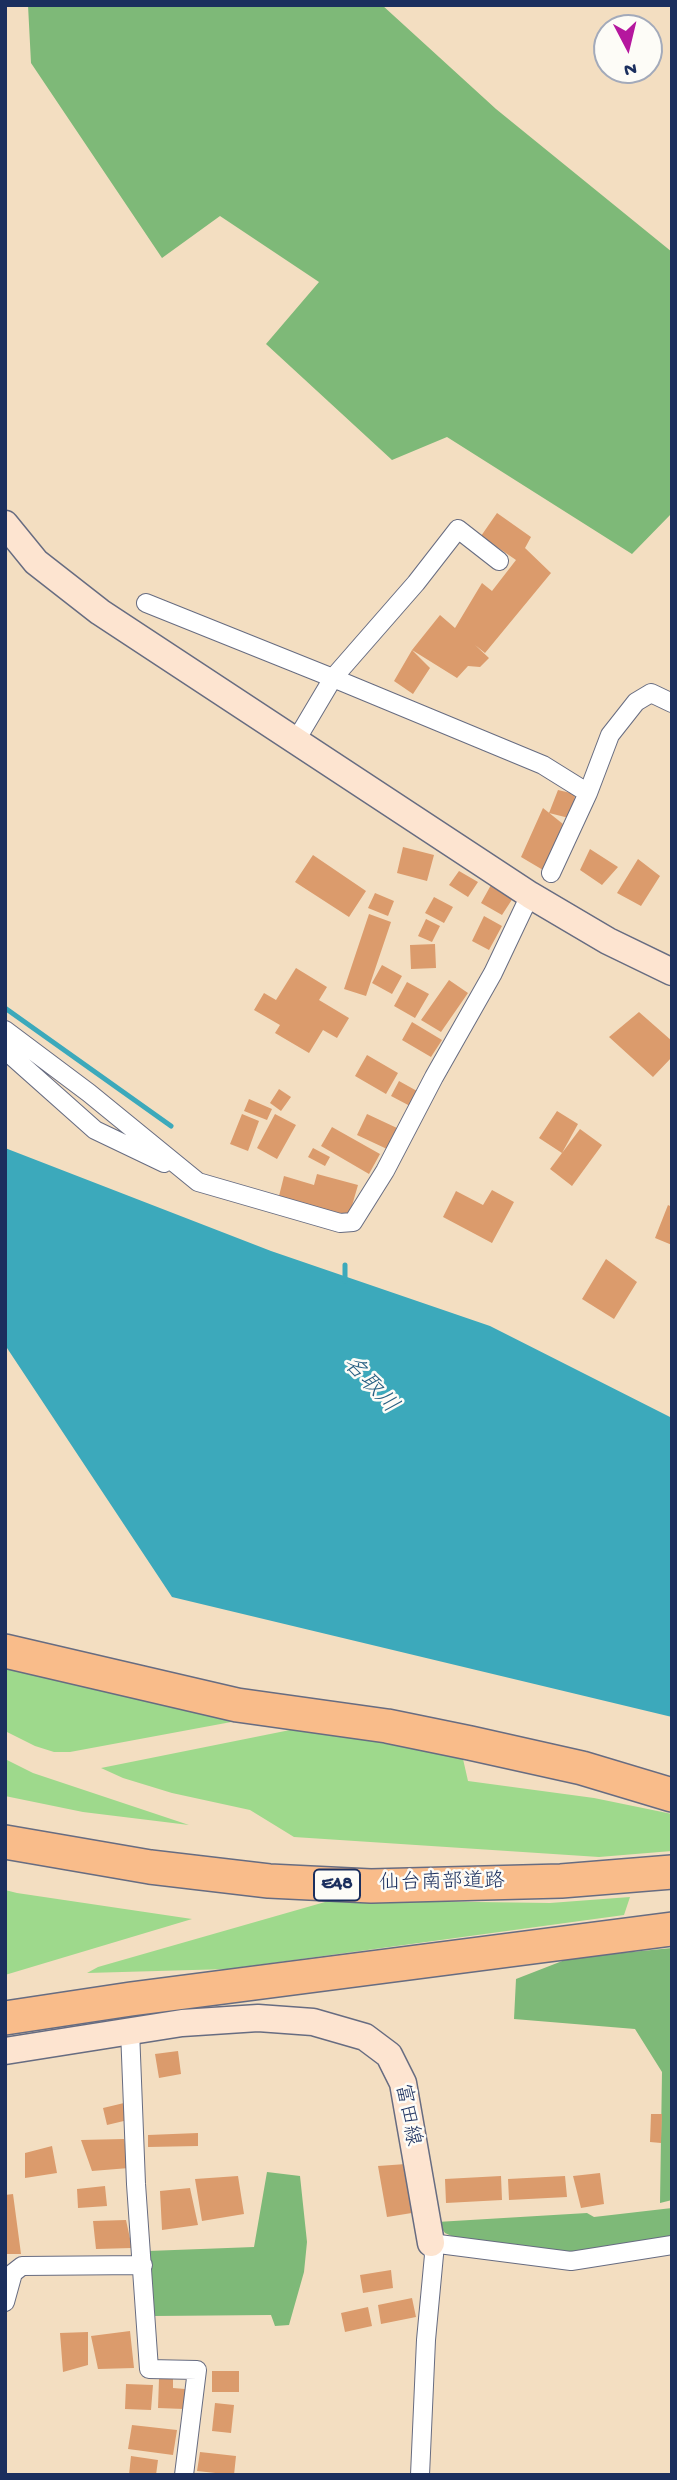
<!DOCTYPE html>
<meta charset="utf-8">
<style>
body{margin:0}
#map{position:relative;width:677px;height:2480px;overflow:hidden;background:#f3dec1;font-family:"Gochi Hand",sans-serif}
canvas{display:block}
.frame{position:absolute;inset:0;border:7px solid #1b2f5e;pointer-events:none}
.north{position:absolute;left:593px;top:14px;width:70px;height:70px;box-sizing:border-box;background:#fdfcf7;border:2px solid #a3aaba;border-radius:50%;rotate:173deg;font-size:19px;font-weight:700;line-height:28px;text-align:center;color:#1b2f5e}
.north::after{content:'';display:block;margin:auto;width:24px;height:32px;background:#b5179e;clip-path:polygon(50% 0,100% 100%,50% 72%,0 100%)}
</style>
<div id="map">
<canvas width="677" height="2480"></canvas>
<div class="frame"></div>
<div class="north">N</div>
</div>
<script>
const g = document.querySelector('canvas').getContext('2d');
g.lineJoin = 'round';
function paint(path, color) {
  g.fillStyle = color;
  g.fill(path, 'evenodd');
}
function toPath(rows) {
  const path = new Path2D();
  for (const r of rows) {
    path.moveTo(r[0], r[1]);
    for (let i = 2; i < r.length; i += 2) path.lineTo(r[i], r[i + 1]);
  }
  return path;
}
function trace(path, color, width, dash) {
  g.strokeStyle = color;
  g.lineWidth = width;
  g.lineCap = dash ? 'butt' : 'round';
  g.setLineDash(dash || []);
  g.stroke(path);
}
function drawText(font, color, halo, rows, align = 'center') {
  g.font = font + ' "Gochi Hand","Klee One",sans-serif';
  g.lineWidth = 5;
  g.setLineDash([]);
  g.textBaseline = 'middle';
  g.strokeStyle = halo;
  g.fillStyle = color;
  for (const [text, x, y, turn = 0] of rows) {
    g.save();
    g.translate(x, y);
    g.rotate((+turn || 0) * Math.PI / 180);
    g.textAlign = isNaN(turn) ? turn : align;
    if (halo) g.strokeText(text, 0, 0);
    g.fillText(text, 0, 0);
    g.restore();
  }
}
paint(toPath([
 [5,1662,242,1720,70,1752,54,1752,35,1746,5,1731],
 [305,1727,463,1759,468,1781,594,1798,672,1814,672,1851,599,1857,294,1837,250,1810,172,1793,123,1778,101,1768],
 [5,1759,33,1773,189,1825,83,1812,5,1796],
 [5,1890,17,1893,192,1919,5,1975],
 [630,1897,624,1915,228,1969,87,1973,98,1967,332,1900,550,1903]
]), '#9ed98c');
paint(toPath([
 [28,5,382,5,496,109,672,252,672,513,632,554,447,437,392,460,266,344,319,282,220,216,162,258,31,63],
 [672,1948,672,2200,660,2203,662,2072,635,2029,514,2019,516,1979,570,1958],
 [267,2172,300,2176,307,2242,304,2272,289,2325,275,2326,271,2315,154,2316,148,2251,254,2247],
 [672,2208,672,2238,566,2254,460,2240,445,2233,437,2222,587,2213,594,2217]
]), '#7eb978');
paint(toPath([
 [5,1148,271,1251,490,1326,672,1418,672,1717,172,1597,5,1345]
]), '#3ca9bb');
trace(toPath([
 [5,1008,171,1126],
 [345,1281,345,1265]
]), '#3ca9bb', 5);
paint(toPath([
 [497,513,531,537,525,548,551,573,485,653,475,645,489,658,480,667,468,666,457,678,412,650,440,615,455,628,482,583,492,591,516,560,481,536],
 [412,650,430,668,413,694,394,681],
 [558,790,575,794,573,819,549,813],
 [543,808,563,824,543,870,521,857],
 [403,847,434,855,427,881,397,873],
 [590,849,618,867,602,885,580,870],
 [313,855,366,891,349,917,295,882],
 [638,859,660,876,641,906,617,893],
 [459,871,478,882,468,897,449,885],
 [491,885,513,898,502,915,481,903],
 [375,893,394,901,388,916,368,908],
 [434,897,453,907,444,923,425,913],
 [369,914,391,922,366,996,344,989],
 [484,916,502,926,489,950,472,941],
 [426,919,440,926,432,942,418,936],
 [435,944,436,968,411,969,410,945],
 [382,965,402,976,392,994,372,983],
 [296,968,327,987,319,1000,349,1018,337,1038,323,1030,309,1053,275,1033,280,1025,254,1010,264,993,276,1000],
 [449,980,468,993,441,1032,421,1020],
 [407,982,429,994,415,1018,394,1006],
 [639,1012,672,1041,672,1057,653,1077,609,1037],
 [412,1022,442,1040,431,1057,402,1040],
 [367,1055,398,1073,386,1094,355,1076],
 [399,1081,417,1091,410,1106,391,1096],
 [279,1089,291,1097,281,1111,270,1103],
 [249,1099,272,1109,267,1120,244,1111],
 [557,1111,578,1124,562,1153,539,1138],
 [242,1114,259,1121,248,1151,230,1144],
 [275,1114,296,1125,277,1159,257,1148],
 [367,1114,397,1128,387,1149,357,1135],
 [332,1127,380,1154,369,1174,321,1146],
 [580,1129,602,1145,572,1186,550,1169],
 [313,1148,330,1157,325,1166,308,1157],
 [317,1174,358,1185,349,1216,279,1196,284,1176,314,1185],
 [492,1190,514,1202,492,1243,443,1217,456,1191,483,1205],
 [668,1205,672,1207,672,1245,655,1238],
 [606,1259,637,1282,614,1319,582,1299],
 [178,2051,181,2074,159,2078,155,2054],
 [124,2103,128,2120,107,2125,103,2108],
 [651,2114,662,2114,661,2143,650,2142],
 [198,2133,198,2146,148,2147,148,2135],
 [124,2139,129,2168,92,2171,81,2140],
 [52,2146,57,2173,25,2178,25,2153],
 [406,2164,418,2212,387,2217,378,2166],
 [600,2173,604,2204,581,2208,573,2176],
 [238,2176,244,2214,202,2221,195,2179],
 [501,2176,502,2200,446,2203,445,2179],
 [565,2176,567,2197,509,2200,508,2179],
 [105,2186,107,2206,78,2208,77,2189],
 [190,2188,198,2225,162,2230,160,2191],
 [13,2194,21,2254,5,2254,5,2195],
 [126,2220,132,2248,96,2249,93,2221],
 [391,2270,393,2288,363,2293,360,2275],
 [412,2298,416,2317,381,2324,378,2305],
 [368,2307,372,2326,345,2332,341,2313],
 [130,2331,134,2368,98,2369,91,2336],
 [88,2332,88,2365,63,2372,60,2333],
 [212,2371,239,2371,239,2392,212,2392],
 [159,2379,173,2379,173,2388,185,2389,184,2409,158,2408],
 [126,2384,153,2385,151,2410,125,2409],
 [215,2403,234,2405,231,2433,212,2431],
 [132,2425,177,2430,173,2455,128,2449],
 [200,2452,236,2456,234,2475,197,2471],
 [131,2456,158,2460,156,2475,129,2475]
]), '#db9b6c');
const street = toPath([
 [499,561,458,529,416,583,333,678,543,765,588,793,551,873],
 [146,603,333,678,295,742],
 [588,793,610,735,636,702,651,693,672,703],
 [5,1030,89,1093,198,1182,340,1223,353,1222,385,1171,434,1077,493,973,530,895],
 [5,1050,95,1130,164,1163],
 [130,2030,136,2184,149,2369,197,2370,184,2475],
 [5,2302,13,2273,22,2266,143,2265],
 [420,2475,426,2340,434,2255,431,2243,571,2261,672,2245]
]);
const secondary = toPath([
 [5,524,36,562,100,612,530,895,608,941,672,972],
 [5,2051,182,2023,258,2018,313,2022,365,2037,389,2055,403,2083,431,2243]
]);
const highway = toPath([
 [5,1651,237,1705,387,1726,470,1743,582,1768,672,1795],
 [5,1842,150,1867,269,1881,371,1886,561,1881,672,1872],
 [5,2018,131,1999,672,1929]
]);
trace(street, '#676c81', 20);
trace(secondary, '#676c81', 29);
trace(highway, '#676c81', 36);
trace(street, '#fff', 18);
trace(secondary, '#fde4d0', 26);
trace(highway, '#f9bc8a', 33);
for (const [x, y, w] of [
 [337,1885,46]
]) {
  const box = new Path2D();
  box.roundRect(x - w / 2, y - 15.5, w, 31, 5);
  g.fillStyle = '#fdfcf7';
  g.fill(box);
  trace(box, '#1b2f5e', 2);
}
drawText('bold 19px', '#1b2f5e', null, [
 ["E48",337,1885]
]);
drawText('21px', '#1b2f5e', '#fdfcf7', [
 ["仙台南部道路",442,1884,-1],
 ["富田線",406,2115,79]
]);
drawText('italic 23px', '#286083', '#fdfcf7', [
 ["名取川",369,1386,47]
]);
</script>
